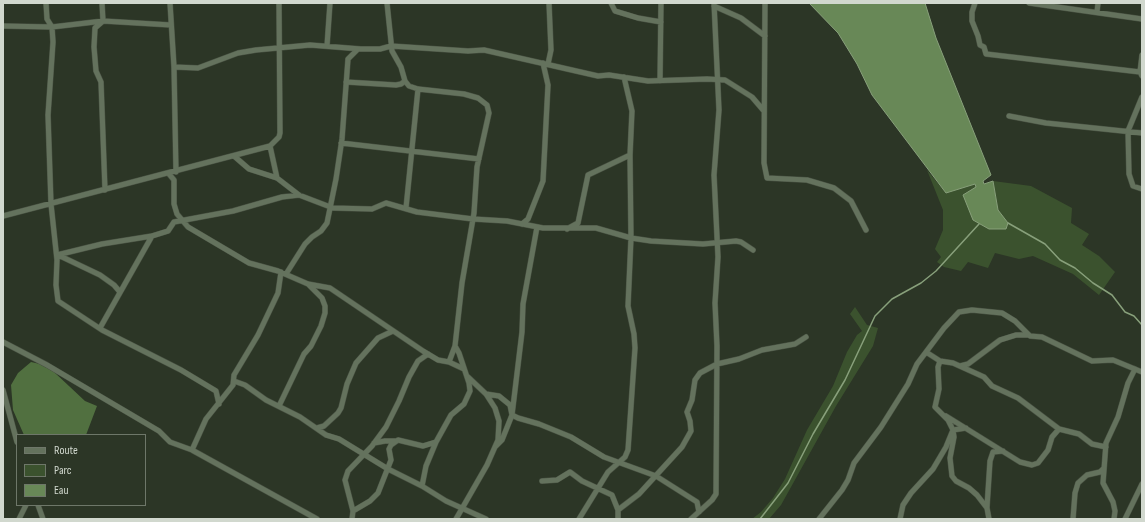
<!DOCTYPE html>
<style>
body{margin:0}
#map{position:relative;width:1145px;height:522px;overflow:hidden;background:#2c3626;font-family:"Sofia Sans Condensed",sans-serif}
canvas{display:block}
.frame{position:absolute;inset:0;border:4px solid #d1d8ce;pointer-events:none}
.legend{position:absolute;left:16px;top:434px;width:130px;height:72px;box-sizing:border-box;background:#2c3626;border:1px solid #6e7769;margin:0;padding:5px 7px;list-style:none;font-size:12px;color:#d1d8ce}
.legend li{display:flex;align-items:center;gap:8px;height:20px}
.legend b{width:20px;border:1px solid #6e7769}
</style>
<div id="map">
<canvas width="1145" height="522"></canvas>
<div class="frame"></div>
<ul class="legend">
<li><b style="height:5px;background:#64725d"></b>Route</li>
<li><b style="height:11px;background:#3b522e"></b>Parc</li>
<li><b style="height:11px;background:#688857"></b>Eau</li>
</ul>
</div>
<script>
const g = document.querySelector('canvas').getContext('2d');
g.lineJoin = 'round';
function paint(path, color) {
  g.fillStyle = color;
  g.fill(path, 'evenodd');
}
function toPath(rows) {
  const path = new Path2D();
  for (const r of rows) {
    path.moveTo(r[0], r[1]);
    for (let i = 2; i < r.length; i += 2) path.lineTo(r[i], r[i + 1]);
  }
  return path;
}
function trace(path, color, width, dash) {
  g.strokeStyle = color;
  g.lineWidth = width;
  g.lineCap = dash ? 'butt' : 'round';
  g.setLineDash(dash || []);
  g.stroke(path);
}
paint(toPath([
 [927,170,946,193,975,183,977,187,964,195,998,210,993,181,1031,186,1072,208,1071,223,1089,234,1082,245,1099,256,1115,272,1099,295,1073,274,1033,256,1019,259,995,253,988,268,968,262,961,271,944,267,937,262,941,257,935,249,943,230,943,210],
 [855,307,867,325,878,328,873,346,836,406,781,505,769,519,752,519,761,512,773,498,785,479,807,430,833,386,847,352,857,335,862,331,850,314]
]), '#3b522e');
paint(toPath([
 [31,362,40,364,54,372,85,401,97,406,86,435,24,435,13,410,11,385,18,373]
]), '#517040');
const water = toPath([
 [809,3,925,3,936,38,991,175,983,181,984,184,993,181,998,210,1008,223,1006,229,989,229,973,220,963,195,976,187,975,184,946,193,872,95,857,64,838,33,809,3]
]);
paint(water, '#688857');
trace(water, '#88a07b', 1);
trace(toPath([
 [1008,223,1045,244,1060,260,1075,268,1093,283,1112,295,1125,312,1134,316,1142,325],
 [760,519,788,483,813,434,845,380,875,316,892,299,921,283,936,271,979,224]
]), '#88a07b', 1.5);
const minor = toPath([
 [46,3,47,19,52,27,53,42,48,115,51,204,57,260,56,285,58,301,102,330,181,370,216,391,219,404],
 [102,3,103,21,95,28,94,47,96,71,101,82,105,190],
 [170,3,174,67,176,172],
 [387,3,392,51,401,67,405,81,409,86,418,89,464,94,478,98,487,105,489,113,477,167,474,213,462,283,455,346,449,362],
 [611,3,615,11,638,18,661,22],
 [765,3,764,163,767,178,807,180,834,188,851,201,866,230],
 [975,3,972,12,972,21,978,36,980,45,984,47,986,54,1140,72],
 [1029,3,1142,19],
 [714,6,741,18,765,36],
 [1097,12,1098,3],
 [3,26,52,27,103,21,171,25],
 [327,46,330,3],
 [1142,55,1140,72,1142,76],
 [548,64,551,50,549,3],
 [174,67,198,68,238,53,256,50,310,45,361,49,380,49,391,46,468,51,484,50,598,76,609,75,648,81,707,79,725,80,752,97,764,111],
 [660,81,661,3],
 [346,82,396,85,401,84,405,81],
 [1142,97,1128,131,1129,174,1133,186,1142,189],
 [1009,116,1046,123,1142,133],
 [341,143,479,159],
 [270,146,277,178],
 [234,156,249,169,277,178,299,195,333,208,372,209,386,203,417,212,473,219,507,221,543,228,596,228,631,238,651,241,703,244,736,241,741,242,753,250],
 [169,174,174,180,174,204,177,214,188,227,249,263,278,271,308,284,330,288,423,351,438,360,449,362,464,369],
 [406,208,418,89],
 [3,216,270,146,279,137,280,133,279,3],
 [522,224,528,219,543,181,548,85,543,63],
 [567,229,578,223,588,175,630,155],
 [57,255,102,244,152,236],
 [58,255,100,275,114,285,120,292],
 [286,274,305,244,312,237,321,231,327,223,336,179,342,139,348,59,358,49],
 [100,328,152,236,168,231,174,222,233,211,282,197,299,195],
 [3,342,47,365,159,431,170,442,192,450,317,519],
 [926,352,940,361,953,363,984,377,992,386,1018,398,1059,429,1079,434,1092,444,1106,447],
 [940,361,938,367,939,389,935,407,948,420,953,430,954,437,950,458,952,476,956,481,969,488,977,495,987,508,989,519],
 [960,366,968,364,1000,340,1016,335,1029,335],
 [234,381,245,385,266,400,300,417,326,435,339,439,388,469,422,486,446,501,486,519],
 [3,390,17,442],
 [486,394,499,396,510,405,512,415,518,418,539,424,571,437,604,457,656,476,697,502,699,512],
 [279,406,304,354,311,346,321,326,325,313,325,306,322,298,309,285],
 [946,416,1020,462,1032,465,1038,463,1048,450,1052,437,1059,429],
 [317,428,324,426,338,413,341,408,347,384,356,363,378,338,393,331],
 [374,443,385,441,396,441],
 [495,447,502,440,512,415,522,332,523,304,537,227],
 [192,450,206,419,233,385,234,375,258,335,278,293,281,272],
 [542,481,557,480,570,472,582,481,612,495,618,510],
 [422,486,426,466,436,442],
 [38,505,43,519],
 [987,507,990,461,993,452,1003,451],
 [353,511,370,501,378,493,391,460,389,449,391,445,398,440,423,446,436,442,451,415,464,404,470,391,469,383,459,353,455,346],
 [19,519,26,505],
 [352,519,353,511,345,480,348,471,372,446,386,427,399,401,409,377,418,361,428,354],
 [456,519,487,465,498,440,499,421,495,408,486,394,468,377],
 [579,519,608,472,625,457,628,450,635,348,634,334,628,306,631,238,630,155,632,111,624,77],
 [618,519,618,510,639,494,682,447,691,431,690,421,687,412,692,400,695,380,700,373,717,364,739,359,762,350,795,344,806,337],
 [691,519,712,500,716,494,717,346,715,303,718,257,714,175,719,110,714,3],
 [819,519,842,490,848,480,854,463,881,427,908,384,917,364,944,328,959,312,972,310,1002,313,1015,321,1030,336,1042,337,1092,361,1113,360,1142,372],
 [900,519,903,505,911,493,933,469,946,447,953,430,966,428],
 [1073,519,1075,493,1078,483,1087,475,1100,472,1104,468],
 [1114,519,1115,511,1113,502,1103,483,1106,443,1118,417,1128,383,1135,369],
 [1125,519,1142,484]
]);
trace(minor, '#4a5344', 6);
trace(minor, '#64725d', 5);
</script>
